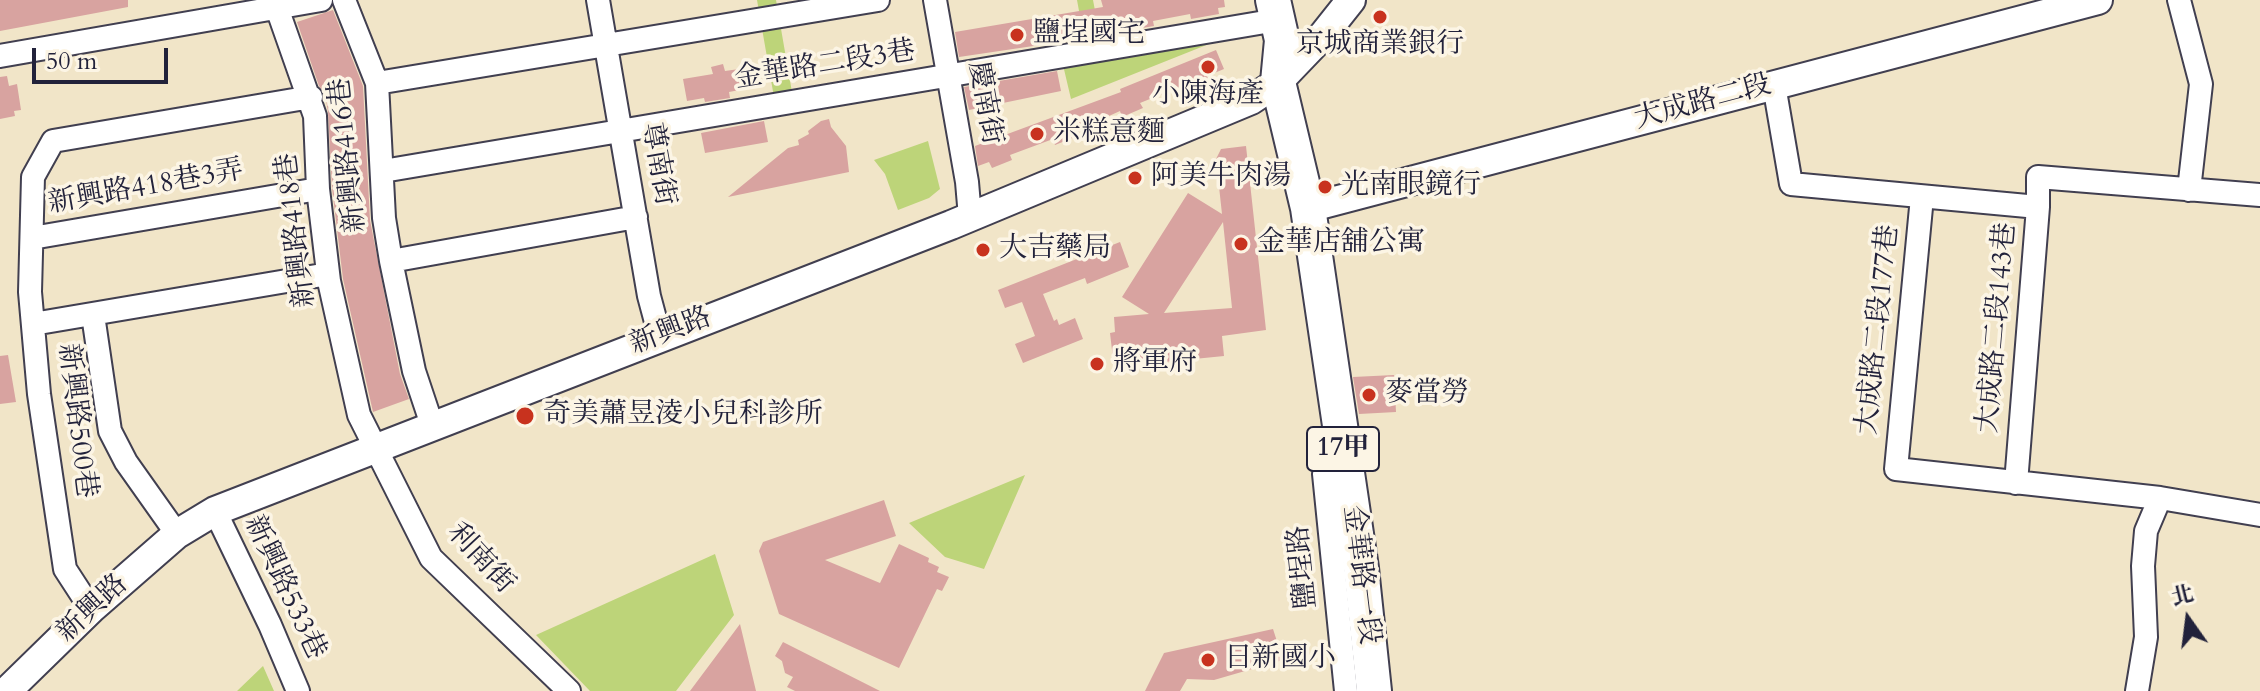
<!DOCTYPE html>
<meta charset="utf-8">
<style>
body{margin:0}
#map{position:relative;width:2260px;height:691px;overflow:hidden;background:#f1e5c8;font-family:Cardo,"Noto Serif TC",serif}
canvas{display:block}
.north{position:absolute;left:2148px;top:579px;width:80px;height:80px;-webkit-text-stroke:6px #fcf5e5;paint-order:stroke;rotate:346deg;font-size:22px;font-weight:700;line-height:32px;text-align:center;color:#22223b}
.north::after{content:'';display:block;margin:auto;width:28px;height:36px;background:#22223b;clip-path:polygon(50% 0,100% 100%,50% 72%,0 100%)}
.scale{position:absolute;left:32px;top:48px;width:136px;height:36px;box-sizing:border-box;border:4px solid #22223b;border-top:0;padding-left:10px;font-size:24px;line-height:28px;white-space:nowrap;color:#22223b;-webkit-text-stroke:6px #fcf5e5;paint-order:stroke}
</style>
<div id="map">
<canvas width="2260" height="691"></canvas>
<div class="north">北</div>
<div class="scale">50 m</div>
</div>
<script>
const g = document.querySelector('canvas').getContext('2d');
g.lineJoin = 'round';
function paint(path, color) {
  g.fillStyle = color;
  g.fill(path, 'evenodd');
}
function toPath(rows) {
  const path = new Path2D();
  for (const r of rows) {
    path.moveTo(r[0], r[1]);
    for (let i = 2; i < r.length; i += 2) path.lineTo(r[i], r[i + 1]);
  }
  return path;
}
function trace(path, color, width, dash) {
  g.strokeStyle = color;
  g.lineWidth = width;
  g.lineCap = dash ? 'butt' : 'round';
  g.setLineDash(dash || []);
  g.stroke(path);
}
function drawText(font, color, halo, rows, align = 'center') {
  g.font = font + ' Cardo,"Noto Serif TC",serif';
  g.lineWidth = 7;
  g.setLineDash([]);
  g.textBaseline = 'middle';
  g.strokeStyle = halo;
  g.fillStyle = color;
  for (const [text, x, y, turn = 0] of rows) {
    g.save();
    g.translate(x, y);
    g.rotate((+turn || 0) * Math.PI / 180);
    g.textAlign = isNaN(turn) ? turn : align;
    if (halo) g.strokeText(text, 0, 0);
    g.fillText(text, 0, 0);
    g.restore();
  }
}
paint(toPath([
 [757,0,776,0,793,98,775,103],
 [1077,0,1093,0,1104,58,1229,36,1071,99,1063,65,1088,60],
 [928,141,940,189,929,198,898,210,885,174,874,160],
 [1025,475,984,569,945,557,909,523],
 [715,554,734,615,676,691,590,691,536,635],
 [263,666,274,691,237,691]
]), '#bdd479');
paint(toPath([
 [0,0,128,0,128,7,0,31],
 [1101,0,1224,0,1225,7,1218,8,1219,14,1191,19,1190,14,1153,21,1154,26,1130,30,1129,26,1084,35,1067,39,1067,41,959,57,955,32,1103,7],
 [333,10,363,86,370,220,400,374,409,399,373,412,343,279,332,188,328,112,325,94,319,86,297,22],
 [1216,50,1224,69,1207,76,1209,81,1185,92,1182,86,1140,103,1143,108,1122,117,1120,111,1078,130,1080,135,1055,145,1053,139,1010,155,1012,160,992,168,989,162,978,166,975,146,1121,92,1120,89],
 [723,64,725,71,746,68,750,88,729,92,730,98,705,102,704,98,687,101,683,79,713,74,711,67],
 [1057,71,1061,91,969,110,964,87],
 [7,76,9,86,17,84,21,110,14,111,15,116,0,119,0,77],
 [829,119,831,127,846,146,849,172,728,197,788,148,799,145,798,140,809,134,808,131,821,121],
 [764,121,768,142,705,153,701,133],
 [1246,146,1266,330,1222,336,1224,356,1114,367,1110,333,1115,332,1114,317,1149,314,1122,297,1188,193,1222,214,1216,159,1221,149],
 [1223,222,1232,308,1164,313],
 [1120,242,1129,267,1087,284,1085,278,1043,294,1054,321,1057,319,1059,325,1075,318,1083,339,1023,363,1015,344,1035,336,1022,302,1005,308,998,290],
 [8,355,16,402,0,404,0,356],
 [1394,375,1396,412,1359,414,1353,377],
 [884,500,896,536,825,560,880,583,899,544,929,558,928,562,939,567,937,572,949,577,942,591,937,589,899,668,779,614,759,551,763,542],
 [740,624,756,691,690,691],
 [1273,629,1283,660,1214,680,1187,679,1180,691,1145,691,1164,653],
 [783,642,880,691,795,691,787,687,793,677,785,673,782,661,775,656]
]), '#d8a3a0');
const minor = toPath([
 [344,0,377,83,384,218,391,261,414,371,432,425],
 [598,0,649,296,660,337],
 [935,0,967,182,970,217],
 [2179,0,2201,84,2189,190],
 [277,8,315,116,318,189,329,281,359,415,431,558,569,691],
 [0,56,321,0],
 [377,83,878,0],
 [1774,85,1791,184,2038,207],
 [383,171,1277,20],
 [1922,197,1896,469,2160,498,2260,515],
 [32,238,318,189],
 [391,261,636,217],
 [93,315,110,431,126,462,177,534],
 [33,324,328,274],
 [1342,442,1324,474,1346,691],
 [2016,483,2038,207,2038,177,2260,195],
 [215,511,270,625,298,691],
 [91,609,65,569,39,394,30,292,33,177,53,141,311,97],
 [2137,691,2146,637,2143,566,2146,531,2160,498]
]);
const tertiary = toPath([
 [1308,208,2098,0],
 [7,691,91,609,177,534,215,511,951,225,1251,100,1278,82,1324,34,1351,0]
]);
const primary = toPath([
 [1273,0,1282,40,1278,82,1308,208,1361,568,1374,691]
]);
trace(minor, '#413f50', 26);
trace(tertiary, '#413f50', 32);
trace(primary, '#413f50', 38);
trace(minor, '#fff', 22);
trace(tertiary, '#fff', 28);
trace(primary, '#fff', 34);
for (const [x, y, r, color] of [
 [1380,17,8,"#c8321e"],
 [1017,35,8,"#c8321e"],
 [1208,67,8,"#c8321e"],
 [1037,134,8,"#c8321e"],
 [1135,178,8,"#c8321e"],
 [1325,187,8,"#c8321e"],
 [1241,244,8,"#c8321e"],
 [983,250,8,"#c8321e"],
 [1097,364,8,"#c8321e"],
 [1369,395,8,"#c8321e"],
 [525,416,10,"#c8321e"],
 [1208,660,8,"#c8321e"]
]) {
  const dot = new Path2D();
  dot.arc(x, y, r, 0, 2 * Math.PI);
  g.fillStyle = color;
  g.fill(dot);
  trace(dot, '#fcf5e5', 3);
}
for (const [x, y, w] of [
 [1343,449,72]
]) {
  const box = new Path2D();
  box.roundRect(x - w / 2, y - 22, w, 44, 6);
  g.fillStyle = '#fcf5e5';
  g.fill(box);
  trace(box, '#22223b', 2);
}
drawText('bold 26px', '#22223b', null, [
 ["17甲",1343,449]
]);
drawText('28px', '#22223b', '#fcf5e5', [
 ["鹽埕國宅",1033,35],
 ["京城商業銀行",1380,46,"center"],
 ["小陳海產",1208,96,"center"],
 ["米糕意麵",1053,134],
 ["阿美牛肉湯",1151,178],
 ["光南眼鏡行",1341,187],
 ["金華店舖公寓",1257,244],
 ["大吉藥局",999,250],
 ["將軍府",1113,364],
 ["麥當勞",1385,395],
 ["奇美蕭昱淩小兒科診所",543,416],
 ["日新國小",1224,660]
], 'left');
drawText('28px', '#22223b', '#fcf5e5', [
 ["金華路二段3巷",825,66,-9],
 ["慶南街",984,103,80],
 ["大成路二段",1703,103,-15],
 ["新興路416巷",349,155,-96],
 ["尊南街",657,164,80],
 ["新興路418巷3弄",146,188,-10],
 ["新興路418巷",297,230,-97],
 ["大成路二段143巷",1998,328,-85],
 ["大成路二段177巷",1879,330,-84],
 ["新興路",671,332,-21],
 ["新興路500巷",76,421,83],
 ["利南街",480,559,47],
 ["鹽埕路",1304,567,-96],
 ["金華路一段",1360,575,83],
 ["新興路533巷",284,588,65],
 ["新興路",93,609,-43]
]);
</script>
